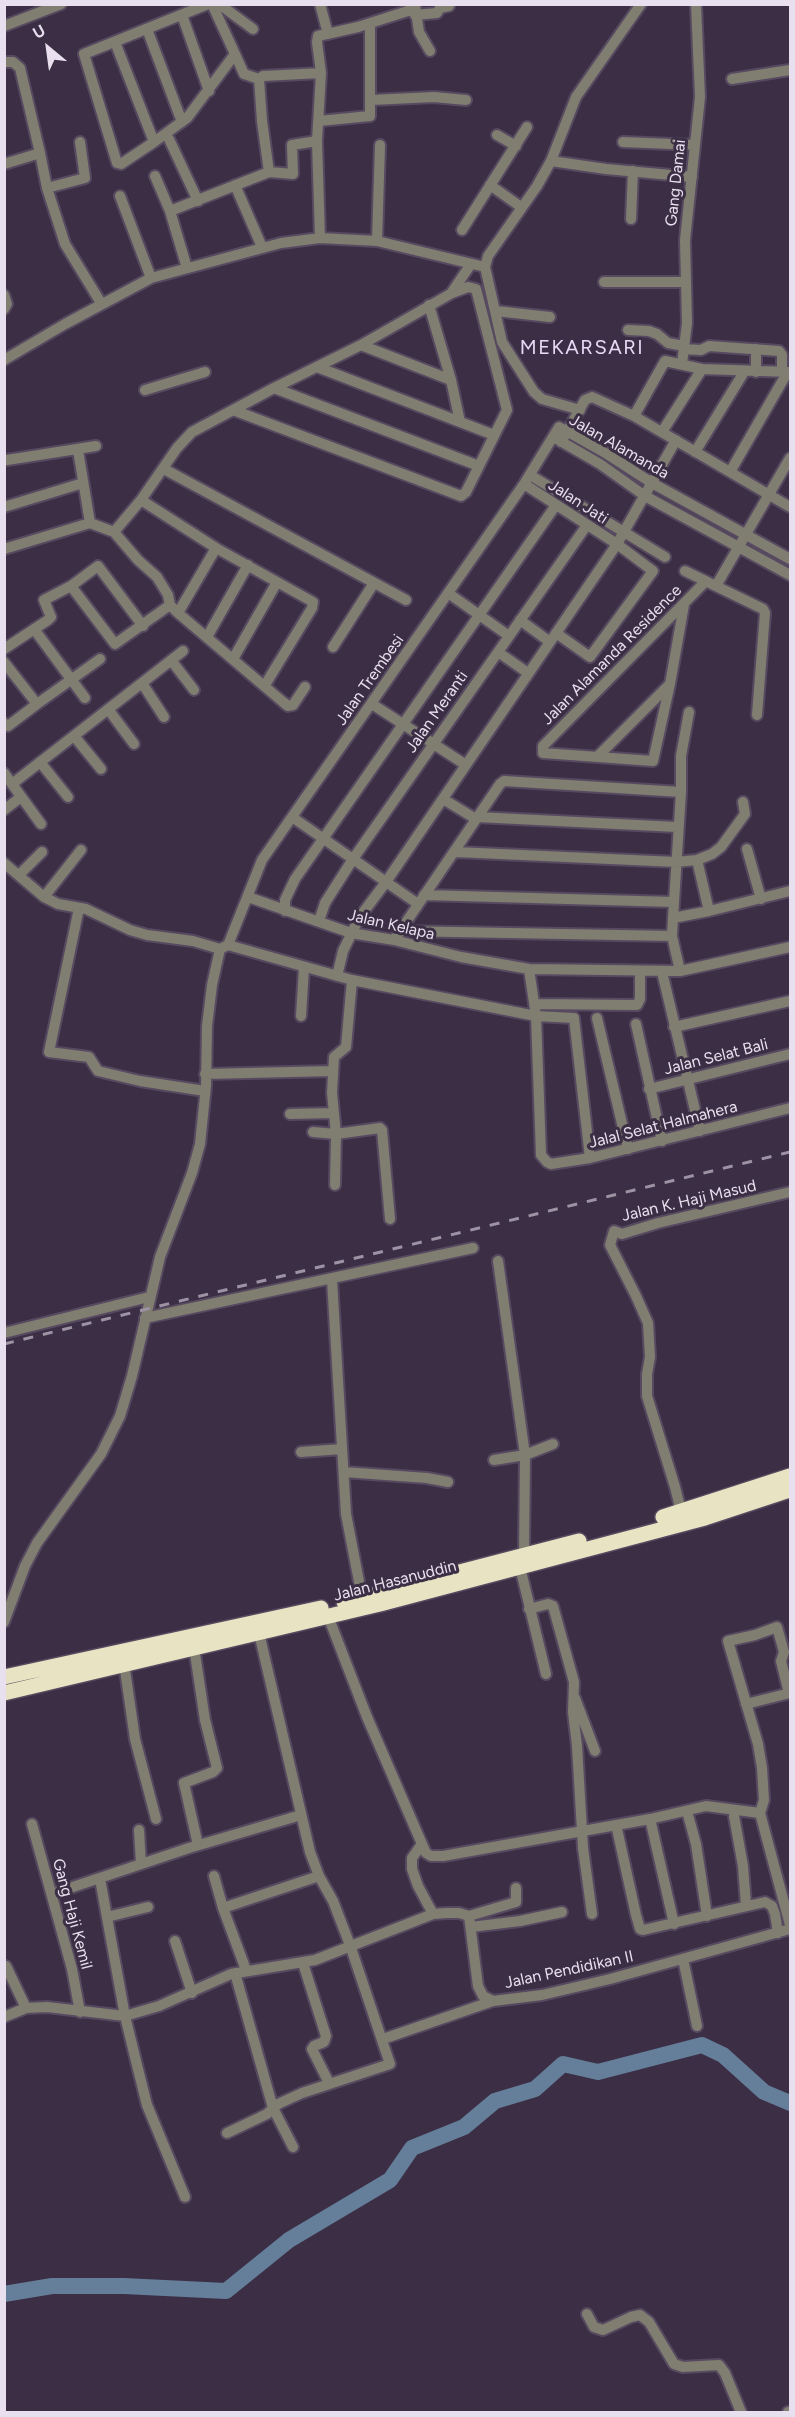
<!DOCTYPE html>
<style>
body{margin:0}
#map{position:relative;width:795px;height:2417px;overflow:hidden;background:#3b2e45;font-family:Figtree,sans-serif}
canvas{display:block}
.frame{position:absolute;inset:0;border:6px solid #e8e0ee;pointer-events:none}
.north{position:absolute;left:18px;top:18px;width:60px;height:60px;-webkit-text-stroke:4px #3b2e45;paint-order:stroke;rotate:331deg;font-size:16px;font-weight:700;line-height:24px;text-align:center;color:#e8e0ee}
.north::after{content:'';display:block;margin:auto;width:21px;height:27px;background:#e8e0ee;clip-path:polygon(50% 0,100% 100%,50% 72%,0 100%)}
</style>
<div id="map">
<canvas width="795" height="2417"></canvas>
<div class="frame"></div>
<div class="north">U</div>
</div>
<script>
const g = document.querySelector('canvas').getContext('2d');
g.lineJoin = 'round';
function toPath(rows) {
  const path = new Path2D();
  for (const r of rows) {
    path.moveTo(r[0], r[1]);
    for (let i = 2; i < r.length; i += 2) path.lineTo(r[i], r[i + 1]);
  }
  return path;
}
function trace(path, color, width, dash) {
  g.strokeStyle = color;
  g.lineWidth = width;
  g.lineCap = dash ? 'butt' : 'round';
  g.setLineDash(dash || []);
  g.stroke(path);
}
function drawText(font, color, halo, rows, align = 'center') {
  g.font = font + ' Figtree,sans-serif';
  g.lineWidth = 6;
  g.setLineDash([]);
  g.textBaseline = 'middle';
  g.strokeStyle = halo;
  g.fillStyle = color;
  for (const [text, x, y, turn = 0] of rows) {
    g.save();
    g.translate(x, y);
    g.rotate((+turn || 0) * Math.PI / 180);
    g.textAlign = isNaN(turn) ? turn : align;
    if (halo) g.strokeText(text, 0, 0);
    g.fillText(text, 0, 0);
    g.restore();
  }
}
trace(toPath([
 [4,2294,52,2286,124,2286,226,2291,289,2240,390,2180,412,2148,464,2127,495,2101,535,2089,563,2064,598,2072,702,2045,723,2055,764,2092,790,2103]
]), '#657e99', 16);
const minor = toPath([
 [219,4,253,29],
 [320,4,328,34],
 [415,5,419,32,430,51],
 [182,15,209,91],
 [415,15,437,13,440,8,449,6],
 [4,26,61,4],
 [147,29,182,122],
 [115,42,154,142,187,118,235,54,212,4],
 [235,54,244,74,259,79],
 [4,62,13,62,20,68,40,153],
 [732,79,790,70],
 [371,100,434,97,466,100],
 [319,121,370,116,370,24],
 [497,135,516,146],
 [169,139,198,201],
 [154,142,121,164,117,163,84,54,208,4],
 [623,142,695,145],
 [551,161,606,169,692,177],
 [4,164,40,153,47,188,65,244,101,303],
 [269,172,262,121,259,79,263,76,321,73],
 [155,176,170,211],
 [235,185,262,247],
 [490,185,521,207],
 [47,188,85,178,80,142],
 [120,196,151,278],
 [631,219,633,171],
 [462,230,527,127],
 [320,238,317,141,321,73,317,42,318,36,358,27,414,9],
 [377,241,380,145],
 [187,268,170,211,269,172,293,174,292,145,317,141],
 [604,282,686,282],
 [452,292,471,264],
 [4,295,7,304,4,309],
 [429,305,451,380,460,422],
 [496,311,550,317],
 [628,330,649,331,657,334,668,343,684,346],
 [361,345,451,380],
 [684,349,701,350,709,346,779,351,782,355,782,372],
 [4,360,65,324,151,278,281,243,320,238,377,241,485,267],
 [682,364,687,323,685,240,700,97,696,4],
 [317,367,494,435],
 [756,372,756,349],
 [274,388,479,466],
 [145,390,205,372],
 [580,410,542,399,534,392,502,342,485,267,488,256,537,186,551,161,576,97,641,4],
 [634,416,665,361,702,369,790,372],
 [662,432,702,369],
 [555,438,600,464,645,496,790,575],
 [561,442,585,400,592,397,634,416,790,507],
 [78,450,90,523],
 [695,452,744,372],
 [7,460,96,446],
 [164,469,406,600],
 [730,472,787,373],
 [530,475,665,557],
 [524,484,617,544,653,571,590,657,556,633],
 [141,500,216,548,313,602,312,608,265,685],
 [4,507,83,483],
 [114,532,141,500,177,448,192,432,274,388,361,345,452,293,468,287,476,289,507,410,466,492,461,496,233,410],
 [4,549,90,523,114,532,138,560,157,577,168,595,170,605,178,613,283,702,288,706,293,705,305,687],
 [685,571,763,609,765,613,757,715],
 [71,586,115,644,170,605],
 [716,586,790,458],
 [448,593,509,636],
 [684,605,670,684,653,761,543,753,543,746,705,582],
 [178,613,216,548],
 [520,620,550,642],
 [34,629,85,698],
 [207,637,248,565],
 [333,647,374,583],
 [4,649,48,620,51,617,44,600,71,586,98,566,143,626],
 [498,652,528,673],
 [233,659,277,582],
 [171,660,194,690],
 [4,662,37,704,8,726,4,723],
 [142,683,164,717],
 [37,704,100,659],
 [372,704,466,765],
 [108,709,134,744],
 [74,736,101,769],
 [597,757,669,685],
 [40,762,68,797],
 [4,773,41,824],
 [12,784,183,651],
 [443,799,476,819],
 [4,810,21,797],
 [292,817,418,904],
 [477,817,677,827],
 [747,849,761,899],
 [456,852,676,862,697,860,712,854,721,847,745,814,743,802],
 [697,860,709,911],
 [4,863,44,897,58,904,86,909,130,930,147,935,193,941,220,949,228,945,262,860,524,484,559,427,607,454,652,483,790,559],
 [19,875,42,852],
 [424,895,674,902],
 [44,897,81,850],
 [248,897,351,933,394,940,461,957,529,969,680,971,790,947],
 [79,908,49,1052,89,1057,98,1071,140,1081,205,1091],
 [285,911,285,900,295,879,556,505],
 [673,918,709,911,790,891],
 [319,921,325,903,353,859,587,525],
 [400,931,672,936],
 [394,940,500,784,504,781,681,792],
 [228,945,352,980,536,1016,574,1018,590,1158],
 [529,969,536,1016,541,1155,547,1162,551,1164,590,1158,790,1108],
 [680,971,672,936,673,918,681,792,681,756,689,712],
 [662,972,700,1131],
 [337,976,343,951,359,918,386,882,617,544,676,440],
 [534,1004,637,1005,640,999,640,971],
 [301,1016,304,968],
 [597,1018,628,1149],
 [636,1024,662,1141],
 [674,1027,790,1001],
 [205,1074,333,1071],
 [649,1089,790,1054],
 [290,1114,334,1113],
 [313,1132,336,1134,380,1128,382,1130,390,1219],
 [335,1185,336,1134,332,1093,334,1057,346,1047,352,980],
 [498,1261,525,1455,524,1554],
 [332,1280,346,1514,362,1597],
 [145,1318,473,1248],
 [4,1333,149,1297],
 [301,1452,342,1449],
 [494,1460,525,1455,553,1444],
 [344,1472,427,1478,448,1482],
 [679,1517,679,1503,675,1487,647,1396,647,1374,650,1357,648,1323,636,1296,610,1245,614,1231,622,1234,658,1223,790,1192],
 [520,1567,546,1674],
 [529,1609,548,1604,553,1606,574,1682,573,1712,577,1746,583,1848,592,1914],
 [328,1616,367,1717,422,1844,412,1858,412,1869,418,1886,433,1914],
 [4,1622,25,1566,37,1543,101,1454,120,1416,132,1376,160,1257,192,1173,200,1144,206,1086,207,1026,212,985,220,949],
 [194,1647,205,1720,217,1768,213,1772,184,1783,198,1845],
 [124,1663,135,1739,156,1819],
 [789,1693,781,1661,784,1652,777,1627,755,1635,728,1641,758,1744,762,1768,764,1800,760,1813,790,1925],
 [575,1698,595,1751],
 [746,1704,790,1693],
 [688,1815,696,1844,707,1916],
 [734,1816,743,1866,746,1905],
 [651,1823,674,1924],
 [32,1824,72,1969,80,2012],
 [617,1829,636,1915,640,1929,643,1930,765,1902,772,1906,775,1914,778,1933],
 [139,1830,141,1864],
 [422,1844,426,1853,431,1856,443,1856,650,1819,706,1806,760,1813],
 [214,1876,223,1908,246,1970],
 [100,1879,125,2016,137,2065,147,2105,185,2197],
 [52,1894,189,1848,301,1815],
 [223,1908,319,1876],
 [469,1916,516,1902,516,1888],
 [107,1917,148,1907],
 [471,1927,520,1921,562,1912],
 [175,1941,192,1993],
 [683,1959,697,2026],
 [303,1963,326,2036,324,2042,314,2046,312,2049,329,2083],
 [6,1966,26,2008],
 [235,1973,273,2108,293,2147],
 [4,2017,26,2008,47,2007,125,2016,159,2006,231,1974,315,1960,433,1914,447,1913,459,1913,469,1916,478,1986,483,1996,493,2001,542,1995,610,1979,790,1929],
 [383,2039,493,2001],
 [227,2133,267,2114,278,2104,302,2093,390,2064,350,1945,333,1901,319,1876,310,1852,259,1633],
 [587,2314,594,2327,603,2330,631,2317,640,2315,649,2322,674,2364,683,2367,719,2365,725,2373,741,2412],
 [788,2412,790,2412]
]);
const highway = toPath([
 [663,1517,790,1476],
 [344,1602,579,1541],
 [4,1677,321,1608],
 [4,1693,380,1604,705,1518,790,1490]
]);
trace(minor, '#574a60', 14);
trace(highway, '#574a60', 18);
trace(minor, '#7f7e71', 10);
trace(highway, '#e8e4c3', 15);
trace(toPath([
 [4,1344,790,1152]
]), '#9d93a5', 3, [10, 10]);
drawText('16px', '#e8e0ee', '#3b2e45', [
 ["Gang Damai",676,183,-84],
 ["Jalan Alamanda",619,447,30],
 ["Jalan Jati",578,502,33],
 ["Jalan Alamanda Residence",612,655,-45],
 ["Jalan Trembesi",370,680,-55],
 ["Jalan Meranti",437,712,-55],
 ["Jalan Kelapa",391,925,13],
 ["Jalan Selat Bali",716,1057,-14],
 ["Jalal Selat Halmahera",663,1125,-14],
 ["Jalan K. Haji Masud",689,1201,-13],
 ["Jalan Hasanuddin",395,1581,-14],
 ["Gang Haji Kemil",72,1914,75],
 ["Jalan Pendidikan II",569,1970,-12]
]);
g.letterSpacing = '1.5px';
drawText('20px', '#e9d9f7', '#3b2e45', [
 ["MEKARSARI",582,348]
]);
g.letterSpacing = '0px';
</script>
